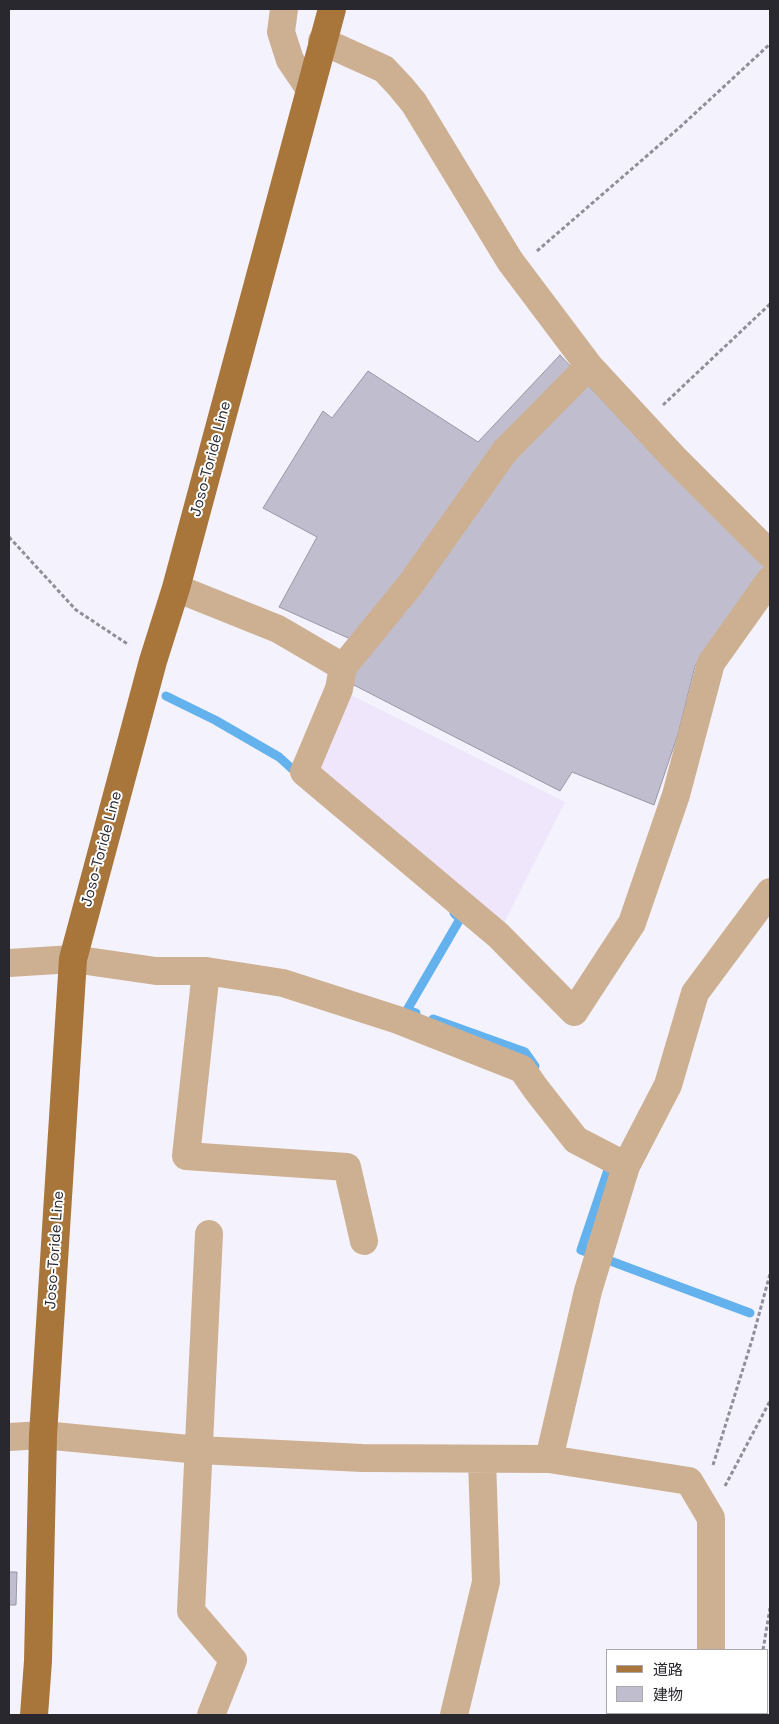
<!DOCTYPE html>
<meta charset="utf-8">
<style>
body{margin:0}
#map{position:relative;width:779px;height:1724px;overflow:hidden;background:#f4f3fd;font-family:"Space Grotesk","Noto Sans JP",sans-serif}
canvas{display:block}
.frame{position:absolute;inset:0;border:10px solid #29282e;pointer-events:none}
.legend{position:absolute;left:606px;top:1649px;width:162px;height:65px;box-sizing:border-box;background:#fff;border:1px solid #a9a9ab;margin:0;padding:6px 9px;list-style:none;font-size:15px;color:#29282e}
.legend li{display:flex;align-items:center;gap:10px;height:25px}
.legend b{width:25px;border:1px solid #a9a9ab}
</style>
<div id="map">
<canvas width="779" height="1724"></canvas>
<div class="frame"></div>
<ul class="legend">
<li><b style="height:6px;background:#a8753a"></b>道路</li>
<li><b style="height:14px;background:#c0bece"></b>建物</li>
</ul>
</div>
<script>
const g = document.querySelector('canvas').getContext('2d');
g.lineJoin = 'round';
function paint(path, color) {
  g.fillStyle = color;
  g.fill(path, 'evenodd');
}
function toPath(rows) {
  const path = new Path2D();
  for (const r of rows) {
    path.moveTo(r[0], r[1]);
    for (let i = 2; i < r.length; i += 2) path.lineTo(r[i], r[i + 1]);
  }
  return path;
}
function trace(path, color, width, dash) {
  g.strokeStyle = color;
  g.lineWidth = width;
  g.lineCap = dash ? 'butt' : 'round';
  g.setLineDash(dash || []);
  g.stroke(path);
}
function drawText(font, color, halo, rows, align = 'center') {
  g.font = font + ' "Space Grotesk",sans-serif';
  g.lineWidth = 4;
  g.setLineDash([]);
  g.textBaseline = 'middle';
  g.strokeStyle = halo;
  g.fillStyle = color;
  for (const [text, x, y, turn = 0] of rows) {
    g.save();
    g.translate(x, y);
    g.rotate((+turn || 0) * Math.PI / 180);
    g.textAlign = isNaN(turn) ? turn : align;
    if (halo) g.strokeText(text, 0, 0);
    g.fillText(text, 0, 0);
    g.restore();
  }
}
paint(toPath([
 [339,689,565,802,498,935,304,772]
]), '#efe6fb');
trace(toPath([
 [166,696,215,720,279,757,300,776],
 [416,1013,407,1010,460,919,454,913],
 [433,1019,525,1052,535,1066],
 [602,1164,609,1167,581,1250,750,1313]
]), '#63b1ed', 9);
const building = toPath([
 [560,355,660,462,766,568,695,666,678,734,654,805,572,772,560,791,346,681,366,646,279,607,317,537,263,508,323,411,332,418,368,371,478,442,560,355],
 [9,1572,17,1572,16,1605,9,1605,9,1572]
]);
paint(building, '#c0bece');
trace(building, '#9896a6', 1);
trace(toPath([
 [537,251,679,128,770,44],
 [663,405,770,304],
 [9,537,76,610,129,645],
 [713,1465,752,1340,770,1274],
 [725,1486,770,1401],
 [763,1650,770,1608],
 [755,1715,755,1713]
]), '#908f97', 3, [4, 2.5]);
trace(toPath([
 [284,9,281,32,290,60,309,88],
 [322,41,384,69,400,86,414,103,510,261,589,366,675,459,770,554],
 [589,366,505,451,410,585,343,667,339,689,304,772,498,935,574,1012,632,923,676,795,711,663,770,580],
 [176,588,278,629,343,667],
 [9,963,73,959,156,971,206,971,283,983,398,1020,522,1069,536,1089,576,1140,626,1166],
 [206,971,186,1156,347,1167,364,1241],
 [209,1234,191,1611,233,1660,211,1715],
 [9,1437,43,1435,199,1450,362,1458,549,1459,689,1481,711,1518,711,1650],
 [549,1459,588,1291,626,1166,668,1085,695,993,770,892],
 [712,1713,712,1715],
 [454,1715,486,1582,482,1459]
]), '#cdb092', 28);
trace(toPath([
 [34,1715,38,1661,43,1435,73,959,153,661,176,588,332,9]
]), '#a8753a', 28);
drawText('15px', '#29282e', '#fff', [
 ["Joso-Toride Line",211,459,-75],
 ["Joso-Toride Line",102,849,-75],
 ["Joso-Toride Line",55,1250,-86]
]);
</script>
